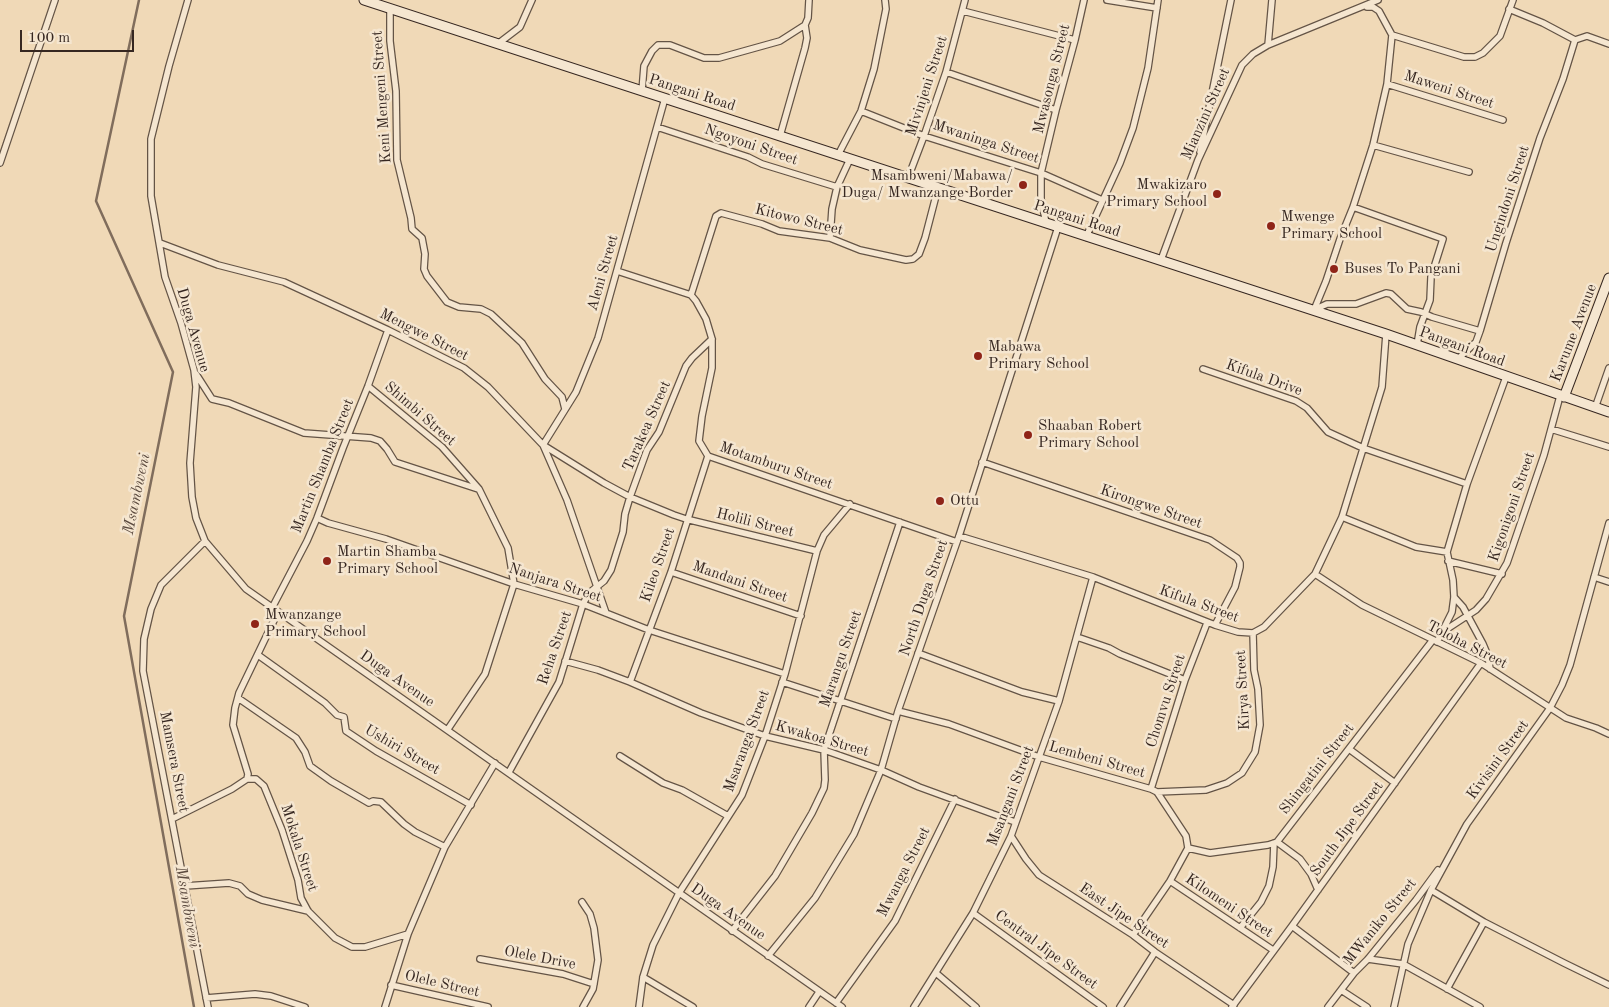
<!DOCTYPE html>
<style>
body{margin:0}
#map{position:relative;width:1609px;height:1007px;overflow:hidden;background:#f0d9b7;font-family:"Old Standard TT",serif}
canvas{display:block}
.scale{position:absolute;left:20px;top:30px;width:114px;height:22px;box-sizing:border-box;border:2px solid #362721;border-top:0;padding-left:6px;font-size:15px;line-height:18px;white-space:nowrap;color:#362721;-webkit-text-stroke:4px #f5e6d0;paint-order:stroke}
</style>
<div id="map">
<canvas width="1609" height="1007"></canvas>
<div class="scale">100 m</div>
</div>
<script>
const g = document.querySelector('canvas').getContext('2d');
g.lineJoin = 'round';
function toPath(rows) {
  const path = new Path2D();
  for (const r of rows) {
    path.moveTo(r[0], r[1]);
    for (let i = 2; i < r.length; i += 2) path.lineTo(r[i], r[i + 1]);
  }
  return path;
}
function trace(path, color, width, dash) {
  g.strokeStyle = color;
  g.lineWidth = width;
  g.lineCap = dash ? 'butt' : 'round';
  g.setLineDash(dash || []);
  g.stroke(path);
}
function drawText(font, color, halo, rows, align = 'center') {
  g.font = font + ' "Old Standard TT",serif';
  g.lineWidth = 5;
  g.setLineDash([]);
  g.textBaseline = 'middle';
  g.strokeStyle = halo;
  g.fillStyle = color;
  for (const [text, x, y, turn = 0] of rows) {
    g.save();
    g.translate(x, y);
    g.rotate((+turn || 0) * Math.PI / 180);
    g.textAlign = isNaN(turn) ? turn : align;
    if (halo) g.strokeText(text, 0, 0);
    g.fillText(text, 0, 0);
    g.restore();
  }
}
trace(toPath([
 [139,0,96,201,173,372,124,616,194,1007]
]), '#806d5c', 2.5);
const minor = toPath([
 [188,0,169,66,151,139,151,196,165,277,181,323,194,370,196,387,190,463,192,497,196,518,205,541,246,589,842,1007],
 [1107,0,1157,8],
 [390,8,390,41,396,91,397,160,411,218,412,229,422,238,425,254,424,269,427,276,447,302,459,307,481,309,491,314,507,329,522,343,545,379,562,397,565,409],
 [1509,9,1543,23,1575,40],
 [963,11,1075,40],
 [1392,35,1464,57,1475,57,1483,53,1500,36,1513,0],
 [1575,40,1587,36,1609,44],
 [499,43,520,27,532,0],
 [1268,45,1272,0],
 [946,72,1056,110],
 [1387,84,1503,120],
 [642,91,644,66,652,51,658,45,670,45,704,58,719,58,780,41,805,25],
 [665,98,598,338,576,392,543,445,604,483,630,497,674,515,686,519,817,551],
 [861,111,924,136,1041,173,1102,200],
 [657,127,748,157,762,164,837,187],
 [780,136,805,48,807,38,805,25,808,18,809,0],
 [1373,145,1469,172],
 [1200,152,1231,0],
 [838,155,861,111,874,69,886,9,885,0],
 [0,163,55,0],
 [908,178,924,136,946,72,965,0],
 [1353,207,1443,239,1431,277,1430,300,1420,327,1417,345],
 [1046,223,1041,199,1041,173,1056,110,1075,40,1084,0],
 [1086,237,1120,163,1133,128,1148,68,1158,0],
 [830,238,832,209,837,187,850,159],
 [160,243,218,265,284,282,388,330,464,368,488,387,543,445,567,500,606,613],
 [1161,260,1198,160,1242,65,1253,54,1268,45,1378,0],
 [617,271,691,295,696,301,706,319,712,339,712,368,702,416,699,441,708,456,957,542],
 [691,295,716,216,721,213,762,224,779,231,830,238,860,250,906,260,913,259,919,254,925,238,938,188],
 [1314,310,1326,281,1340,239,1353,207,1373,145,1387,84,1392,35,1379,11,1373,7,1367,7],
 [1314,310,1327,304,1356,304,1386,293,1391,294,1407,309,1421,312,1432,317,1480,331],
 [1458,359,1476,342,1480,331,1506,243,1540,138,1563,79,1575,40],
 [1203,369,1296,401,1307,408,1328,432,1363,448,1467,484],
 [196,374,212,399,229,403,304,433,371,438,380,441,387,449,395,462,478,489],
 [368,386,442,447,479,489,508,548,514,584,485,674,448,729],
 [1595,408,1609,368],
 [1551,429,1609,447],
 [982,462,1210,540,1237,558,1240,563,1240,567,1235,587,1215,625],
 [1342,517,1416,547,1447,552],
 [317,518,328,523,386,539,514,584,583,604,649,630,785,674],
 [959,536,1093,577,1215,625,1238,632,1253,633,1264,627,1315,574,1342,517,1382,387,1386,334],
 [205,541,161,585,151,609,144,639,143,671,208,1007],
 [1448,561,1502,574],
 [671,572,801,616],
 [1315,574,1362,605,1481,663,1566,718,1596,728,1609,734],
 [1594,577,1609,582],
 [1454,597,1463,607,1483,644,1488,656,1490,669],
 [272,608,307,541,317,518,343,448,368,386,388,330],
 [1444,631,1476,610,1486,599,1507,563,1544,455,1560,396],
 [1077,637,1109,648,1120,654,1185,680],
 [1437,642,1452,612,1454,597,1453,580,1447,552,1467,484,1506,377],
 [918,653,1022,692,1059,701],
 [258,655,325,703,337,715,344,717,346,731,376,751,471,805],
 [565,661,598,670,630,682,701,713,765,736,824,750,881,770,919,787,1015,822],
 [630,682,671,572,708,456],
 [782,682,896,719],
 [238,698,296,738,305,752,310,766,331,781,369,803,373,801,381,802,404,824,415,832,445,847],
 [898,711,949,724,1039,757,1151,789,1157,792,1186,836,1188,848,1170,881,1133,935],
 [1349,749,1395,783],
 [620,756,663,783,682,790,728,816],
 [509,772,559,682,583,604,589,593,604,581,611,570,623,532,625,514,630,497,647,450,659,432,686,366,692,358,712,339],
 [247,779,256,779,264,786,282,830,298,880,301,898,308,911,335,938,352,947,365,947,408,934],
 [1151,789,1185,680,1207,623],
 [1157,792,1206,790,1227,783,1242,773,1255,752,1260,725,1258,689,1254,670,1253,633],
 [172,819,232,789,247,779,248,774,233,725,235,708,239,693,278,612],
 [1011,836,1026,859,1039,875,1133,935,1155,952,1234,1005],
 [1277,842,1300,859,1311,874,1318,890],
 [1188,848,1210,853,1268,845,1277,842,1432,641],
 [1170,881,1273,950],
 [185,886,229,883,240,886,248,894,262,900,308,911],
 [1431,890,1484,922,1564,963,1609,985],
 [582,902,590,914,594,928,598,960,593,989,583,1007],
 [973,913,1103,1007],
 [1292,926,1354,973],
 [1240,928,1261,902,1269,886,1273,867,1274,843],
 [732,931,775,876,812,813,824,788,825,780,824,750,900,522],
 [768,956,815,898,854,834,881,770,898,711,959,536,1058,227],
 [480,959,563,974,594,984],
 [1368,959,1403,964,1480,1007],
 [936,973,976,1007],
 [643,977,693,1007],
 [391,985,488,1007],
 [1447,989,1484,922],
 [1341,990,1367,1007],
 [206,998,255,994,271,996,305,1007],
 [836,1003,895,921,955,799],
 [385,1007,408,934,445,847,495,763],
 [639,1007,643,977,653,945,679,893,742,795,765,736,785,674,817,551,824,535,850,504],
 [809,1007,819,992],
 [914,1007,973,913,1011,836,1059,701,1093,577],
 [1120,1007,1155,952],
 [1232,1007,1292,926,1481,663],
 [1328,1007,1354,973,1368,959,1416,900,1438,870],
 [1394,1007,1408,944,1431,890,1467,824,1550,708,1562,685,1570,665,1609,523]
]);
const secondary = toPath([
 [364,0,1386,334,1609,412],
 [1564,397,1609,278]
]);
trace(minor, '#645446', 8);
trace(secondary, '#362721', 11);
trace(minor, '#f5e6d0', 5.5);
trace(secondary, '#f5e6d0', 9);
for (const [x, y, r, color] of [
 [1023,185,5,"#8f2418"],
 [1217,194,5,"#8f2418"],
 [1271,226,5,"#8f2418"],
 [1334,269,5,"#8f2418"],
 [978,356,5,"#8f2418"],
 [1028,435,5,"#8f2418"],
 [940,501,5,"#8f2418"],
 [327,561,5,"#8f2418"],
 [255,624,5,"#8f2418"]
]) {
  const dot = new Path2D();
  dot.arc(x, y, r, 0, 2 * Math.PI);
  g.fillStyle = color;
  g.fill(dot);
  trace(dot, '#f5e6d0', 2);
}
drawText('15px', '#362721', '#f5e6d0', [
 ["Mwasonga Street",1052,79,-76],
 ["Mivinjeni Street",927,86,-72],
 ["Maweni Street",1449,90,18],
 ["Pangani Road",692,93,18],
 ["Keni Mengeni Street",382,97,-94],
 ["Mianzini Street",1206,114,-66],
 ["Mwaninga Street",986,142,18],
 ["Ngoyoni Street",751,145,19],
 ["Ungindoni Street",1508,199,-72],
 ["Pangani Road",1077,219,18],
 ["Kitowo Street",799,220,14],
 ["Aleni Street",603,273,-74],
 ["Duga Avenue",193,330,74],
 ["Karume Avenue",1574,333,-69],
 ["Mengwe Street",424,335,27],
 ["Pangani Road",1462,347,20],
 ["Kifula Drive",1264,378,20],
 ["Shimbi Street",420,414,41],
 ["Tarakea Street",647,426,-66],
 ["Martin Shamba Street",323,466,-68],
 ["Motamburu Street",776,466,19],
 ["Kirongwe Street",1151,507,19],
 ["Kigonigoni Street",1512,507,-71],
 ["Holili Street",755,523,14],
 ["Kileo Street",658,565,-71],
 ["Mandani Street",740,582,19],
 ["Nanjara Street",555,583,18],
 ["North Duga Street",924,598,-71],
 ["Kifula Street",1199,604,20],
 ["Toloha Street",1467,645,27],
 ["Reha Street",555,648,-71],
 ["Marangu Street",841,659,-71],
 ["Duga Avenue",397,679,35],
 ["Kirya Street",1243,690,-93],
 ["Chomvu Street",1166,701,-72],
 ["Kwakoa Street",822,739,16],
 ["Msaranga Street",747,741,-70],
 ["Ushiri Street",402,750,30],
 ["Lembeni Street",1097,760,16],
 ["Kivisini Street",1498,760,-54],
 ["Mamsera Street",174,762,79],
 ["Shingatini Street",1317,769,-52],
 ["Msangani Street",1011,796,-69],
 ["South Jipe Street",1347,829,-54],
 ["Mokala Street",299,848,72],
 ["Mwanga Street",904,872,-63],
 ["Kilomeni Street",1229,906,34],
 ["Duga Avenue",728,912,35],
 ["East Jipe Street",1124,916,34],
 ["MWaniko Street",1380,922,-51],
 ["Central Jipe Street",1046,950,36],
 ["Olele Drive",540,958,11],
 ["Olele Street",442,984,13]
]);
drawText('15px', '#362721', '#f5e6d0', [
 ["Msambweni/Mabawa/",1013,176,"right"],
 ["Duga/ Mwanzange Border",1013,193,"right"],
 ["Mwakizaro",1207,185,"right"],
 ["Primary School",1207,202,"right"],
 ["Mwenge",1281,217],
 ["Primary School",1281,234],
 ["Buses To Pangani",1344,269],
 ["Mabawa",988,347],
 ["Primary School",988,364],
 ["Shaaban Robert",1038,426],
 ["Primary School",1038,443],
 ["Ottu",950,501],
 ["Martin Shamba",337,552],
 ["Primary School",337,569],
 ["Mwanzange",265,615],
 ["Primary School",265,632]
], 'left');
drawText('italic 16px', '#5b4a3f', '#f5e6d0', [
 ["Msambweni",137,494,-78],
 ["Msambweni",187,907,80]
]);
</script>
